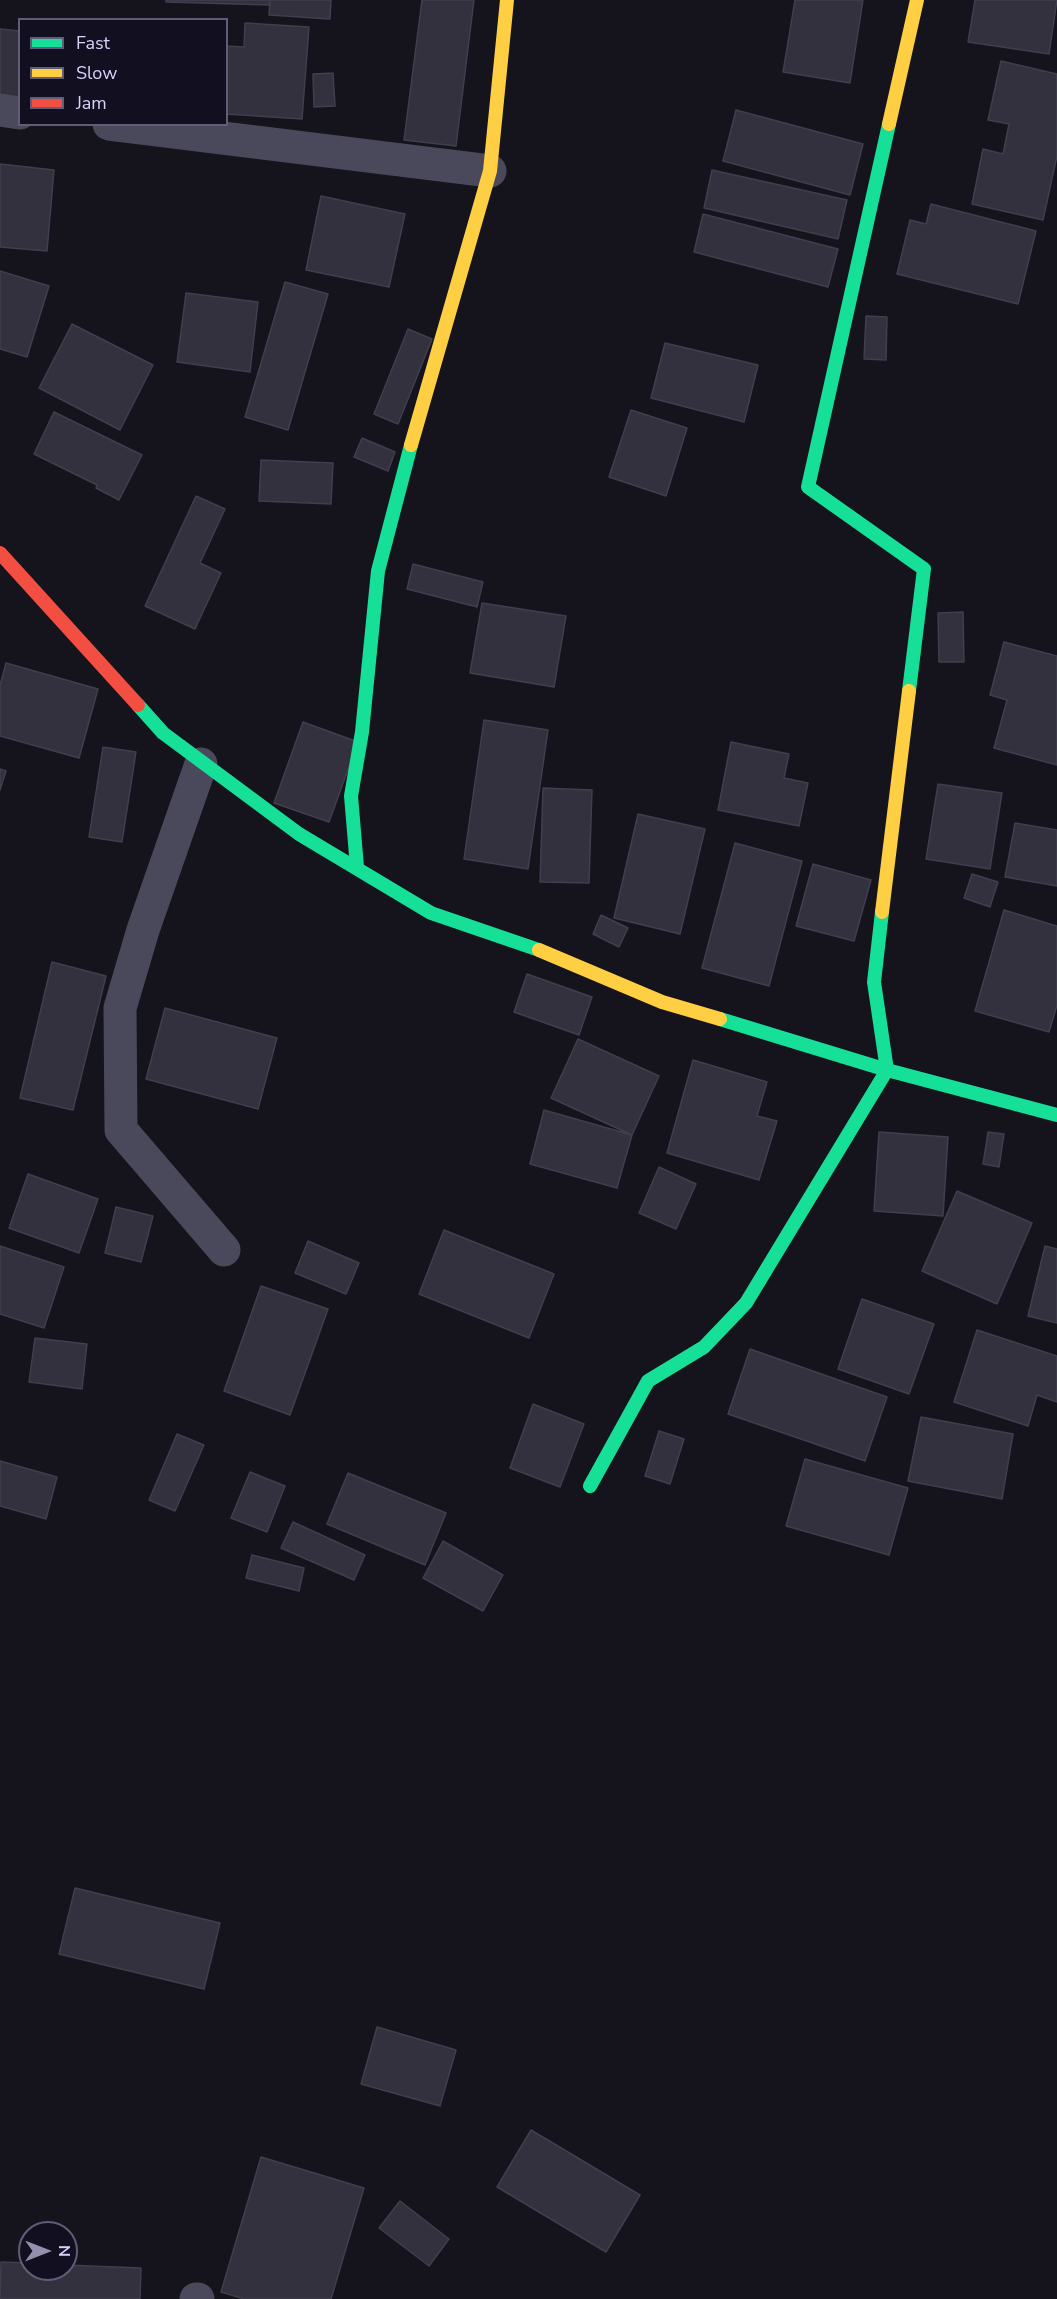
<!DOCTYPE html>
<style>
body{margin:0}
#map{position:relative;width:1057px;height:2299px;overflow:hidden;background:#15131c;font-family:"Nunito Sans",sans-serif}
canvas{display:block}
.legend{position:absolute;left:18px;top:18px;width:210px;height:108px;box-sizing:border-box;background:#120f20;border:2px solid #615d78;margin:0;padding:8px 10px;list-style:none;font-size:18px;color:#d7d2fb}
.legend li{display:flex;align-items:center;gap:12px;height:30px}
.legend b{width:30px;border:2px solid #615d78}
.north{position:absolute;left:18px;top:2221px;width:60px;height:60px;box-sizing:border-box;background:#120f20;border:2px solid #615d78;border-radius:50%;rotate:90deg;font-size:16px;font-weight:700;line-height:24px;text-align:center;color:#d7d2fb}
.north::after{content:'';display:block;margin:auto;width:21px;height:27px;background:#938fad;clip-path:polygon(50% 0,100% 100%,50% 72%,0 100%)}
</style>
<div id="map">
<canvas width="1057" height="2299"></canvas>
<ul class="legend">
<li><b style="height:8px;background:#16e098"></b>Fast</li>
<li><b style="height:8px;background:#ffcf43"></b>Slow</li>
<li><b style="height:8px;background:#f24e42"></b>Jam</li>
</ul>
<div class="north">N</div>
</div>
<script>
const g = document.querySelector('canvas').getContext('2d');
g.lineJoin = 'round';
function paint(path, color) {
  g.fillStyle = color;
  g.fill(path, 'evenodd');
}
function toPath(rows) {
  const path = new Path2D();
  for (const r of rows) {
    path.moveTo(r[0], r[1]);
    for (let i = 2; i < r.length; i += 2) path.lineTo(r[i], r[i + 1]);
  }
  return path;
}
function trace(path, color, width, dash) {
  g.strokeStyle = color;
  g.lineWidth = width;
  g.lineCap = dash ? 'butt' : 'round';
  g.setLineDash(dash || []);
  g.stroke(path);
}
const building = toPath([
 [166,0,270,0,270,5,166,2,166,0],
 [270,0,331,0,330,19,269,15,270,0],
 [422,0,474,0,456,146,404,140,422,0],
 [795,0,863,0,850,83,783,72,795,0],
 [975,0,1057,0,1049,54,968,42,975,0],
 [245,23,309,27,302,119,226,114,226,46,244,47,245,23],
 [0,29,20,31,20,98,0,97,0,29],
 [1001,61,1057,74,1057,156,1043,220,972,204,983,149,1003,154,1009,124,988,120,1001,61],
 [333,73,335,106,314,107,313,74,333,73],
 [736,110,863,144,850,195,723,161,736,110],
 [0,164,54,170,47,251,0,247,0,164],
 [712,170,847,200,838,239,704,208,712,170],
 [321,196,405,214,389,287,306,270,321,196],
 [931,204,1036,231,1018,304,897,274,910,220,926,224,931,204],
 [703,214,838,249,828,287,694,252,703,214],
 [0,271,49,286,27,357,0,349,0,271],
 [285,282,328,294,288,430,245,417,285,282],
 [186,293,258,302,250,372,177,362,186,293],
 [866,316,887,317,886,360,864,359,866,316],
 [72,324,153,365,120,430,39,388,72,324],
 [408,329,432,339,398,424,374,414,408,329],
 [665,343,758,365,744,422,651,398,665,343],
 [631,410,687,428,666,496,609,477,631,410],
 [54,412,142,455,119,500,96,488,97,485,34,454,54,412],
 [362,438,395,452,388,471,354,457,362,438],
 [261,460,333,463,331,504,259,501,261,460],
 [196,496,225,509,200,563,221,573,195,629,145,606,196,496],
 [413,564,483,582,477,607,407,589,413,564],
 [482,603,566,616,554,687,470,673,482,603],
 [963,612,964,662,939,662,938,613,963,612],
 [1004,642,1057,656,1057,765,994,748,1007,700,990,695,1004,642],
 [6,663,98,689,79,758,0,736,0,685,6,663],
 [484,720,548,730,528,869,464,859,484,720],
 [303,722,358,742,329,822,274,803,303,722],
 [731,742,789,754,784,778,808,783,799,826,718,810,731,742],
 [103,747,136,752,122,842,89,837,103,747],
 [0,769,6,771,0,790,0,769],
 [938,784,1002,793,990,869,926,859,938,784],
 [543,788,592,790,589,883,540,882,543,788],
 [638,814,705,829,680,934,614,918,638,814],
 [1015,823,1057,830,1057,886,1005,877,1015,823],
 [735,843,802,861,769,986,702,968,735,843],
 [813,864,871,880,854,941,796,926,813,864],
 [972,874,998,882,990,907,964,898,972,874],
 [1004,910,1057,926,1057,1005,1049,1032,975,1011,1004,910],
 [601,915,628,928,619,947,593,934,601,915],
 [52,962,106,976,73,1110,20,1098,52,962],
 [527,974,592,997,579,1035,514,1012,527,974],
 [165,1008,277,1038,258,1109,146,1079,165,1008],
 [578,1039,659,1076,632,1135,551,1098,578,1039],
 [693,1060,767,1082,757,1116,777,1121,759,1180,667,1153,693,1060],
 [544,1110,632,1135,617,1188,530,1164,544,1110],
 [879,1132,948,1137,943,1216,874,1211,879,1132],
 [988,1132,1004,1134,999,1167,983,1164,988,1132],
 [659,1167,696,1184,676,1229,639,1213,659,1167],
 [28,1174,98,1199,79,1253,9,1228,28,1174],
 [957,1191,1032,1223,997,1304,922,1271,957,1191],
 [116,1207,153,1216,141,1262,105,1253,116,1207],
 [444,1230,554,1274,529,1338,419,1294,444,1230],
 [308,1241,359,1263,346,1294,295,1273,308,1241],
 [0,1246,64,1267,44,1328,0,1314,0,1246],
 [1045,1246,1057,1249,1057,1323,1028,1316,1045,1246],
 [261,1286,328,1309,290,1415,224,1391,261,1286],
 [862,1299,934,1324,909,1394,838,1369,862,1299],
 [977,1330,1057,1356,1057,1402,1037,1395,1028,1426,954,1402,977,1330],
 [35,1338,87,1344,82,1389,29,1382,35,1338],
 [750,1349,887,1397,865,1461,728,1414,750,1349],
 [533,1404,584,1424,560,1487,510,1468,533,1404],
 [921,1417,1013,1434,1002,1499,908,1481,921,1417],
 [659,1431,684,1439,670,1484,645,1476,659,1431],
 [177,1434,204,1445,175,1511,149,1500,177,1434],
 [805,1459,908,1488,889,1555,786,1526,805,1459],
 [0,1461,57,1477,46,1519,0,1506,0,1461],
 [250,1472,285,1486,267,1532,231,1518,250,1472],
 [348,1473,446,1513,425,1565,327,1524,348,1473],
 [293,1522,365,1555,354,1580,281,1548,293,1522],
 [443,1541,503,1575,483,1611,423,1578,443,1541],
 [252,1555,304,1568,299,1591,246,1578,252,1555],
 [75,1888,220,1923,204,1989,59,1954,75,1888],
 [377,2027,456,2050,440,2106,361,2084,377,2027],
 [531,2130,640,2195,606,2252,497,2187,531,2130],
 [261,2157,364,2188,331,2299,244,2299,221,2292,261,2157],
 [400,2201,449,2239,429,2266,379,2228,400,2201],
 [1,2262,30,2263,30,2269,66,2269,66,2265,141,2268,140,2299,0,2299,1,2262]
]);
paint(building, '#33313e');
trace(building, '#413e4f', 1.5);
trace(toPath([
 [0,110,20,113],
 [109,124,490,171],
 [201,764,143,930,120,1008,121,1130,224,1250],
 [196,2299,198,2299]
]), '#4a495b', 33);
trace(toPath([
 [889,124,808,487,924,569,909,691],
 [138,705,163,733,299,834,431,913,539,950],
 [357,867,351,796,362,732,378,571,411,445],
 [720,1019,887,1070,1057,1115],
 [590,1486,648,1381,704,1347,746,1303,887,1070,874,982,882,912]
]), '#16e098', 14);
trace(toPath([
 [889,124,917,0],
 [411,445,490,171,507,0],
 [882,912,909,691],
 [539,950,662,1002,720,1019]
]), '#ffcf43', 14);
trace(toPath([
 [0,553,138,705]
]), '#f24e42', 14);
</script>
